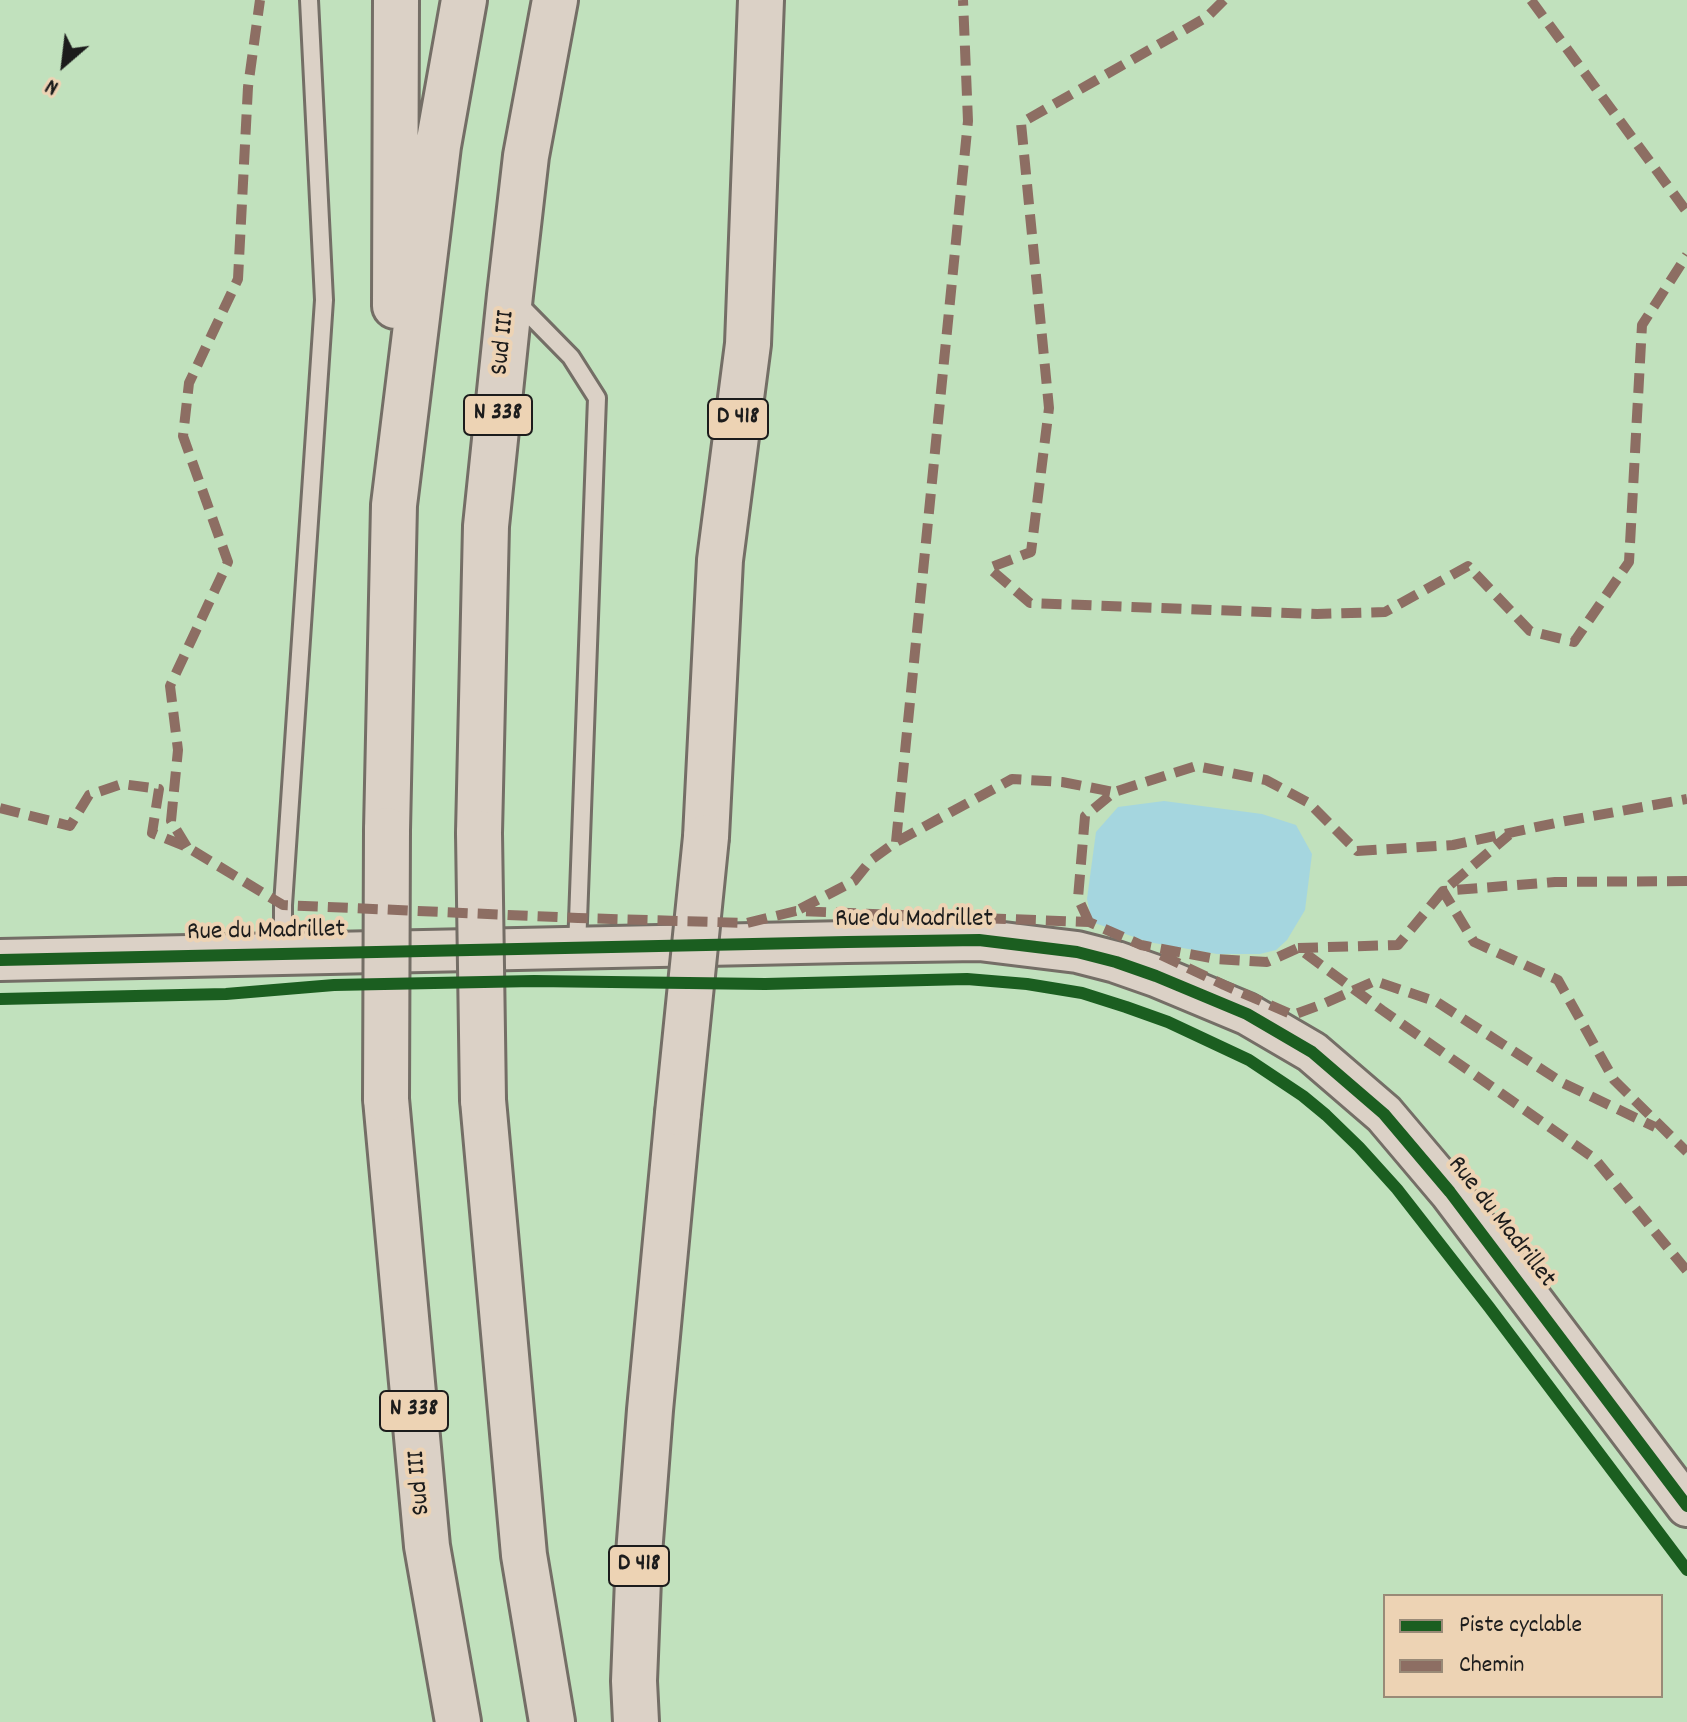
<!DOCTYPE html>
<style>
body{margin:0}
#map{position:relative;width:1687px;height:1722px;overflow:hidden;background:#e0d2c1;font-family:Dekko,sans-serif}
canvas{display:block}
.legend{position:absolute;left:1383px;top:1594px;width:280px;height:104px;box-sizing:border-box;background:#edd3b4;border:2px solid #998a77;margin:0;padding:10px 14px;list-style:none;font-size:24px;color:#1c1c1c}
.legend li{display:flex;align-items:center;gap:16px;height:40px}
.legend b{width:40px;border:2px solid #998a77}
.north{position:absolute;left:24px;top:24px;width:80px;height:80px;-webkit-text-stroke:6px #edd3b4;paint-order:stroke;rotate:208deg;font-size:22px;font-weight:700;line-height:32px;text-align:center;color:#1c1c1c}
.north::after{content:'';display:block;margin:auto;width:28px;height:36px;background:#1c1c1c;clip-path:polygon(50% 0,100% 100%,50% 72%,0 100%)}
</style>
<div id="map">
<canvas width="1687" height="1722"></canvas>
<ul class="legend">
<li><b style="height:10px;background:#1b5e20"></b>Piste cyclable</li>
<li><b style="height:10px;background:#8d6e63"></b>Chemin</li>
</ul>
<div class="north">N</div>
</div>
<script>
const g = document.querySelector('canvas').getContext('2d');
g.lineJoin = 'round';
function paint(path, color) {
  g.fillStyle = color;
  g.fill(path, 'evenodd');
}
function toPath(rows) {
  const path = new Path2D();
  for (const r of rows) {
    path.moveTo(r[0], r[1]);
    for (let i = 2; i < r.length; i += 2) path.lineTo(r[i], r[i + 1]);
  }
  return path;
}
function trace(path, color, width, dash) {
  g.strokeStyle = color;
  g.lineWidth = width;
  g.lineCap = dash ? 'butt' : 'round';
  g.setLineDash(dash || []);
  g.stroke(path);
}
function drawText(font, color, halo, rows, align = 'center') {
  g.font = font + ' Dekko,sans-serif';
  g.lineWidth = 8;
  g.setLineDash([]);
  g.textBaseline = 'middle';
  g.strokeStyle = halo;
  g.fillStyle = color;
  for (const [text, x, y, turn = 0] of rows) {
    g.save();
    g.translate(x, y);
    g.rotate((+turn || 0) * Math.PI / 180);
    g.textAlign = isNaN(turn) ? turn : align;
    if (halo) g.strokeText(text, 0, 0);
    g.fillText(text, 0, 0);
    g.restore();
  }
}
paint(toPath([
 [0,0,1687,0,1687,1722,0,1722],
 [1385,1596,1661,1596,1661,1696,1385,1696]
]), '#c1e1bd');
paint(toPath([
 [1164,801,1262,814,1296,825,1312,854,1305,910,1287,940,1276,950,1260,954,1217,954,1148,942,1092,922,1087,899,1096,832,1118,807]
]), '#a5d6df');
const service = toPath([
 [515,300,571,357,597,398,577,948],
 [283,953,283,905,324,300,309,0]
]);
const tertiary = toPath([
 [0,960,847,942,979,940,1077,952,1116,962,1156,976,1247,1014,1312,1052,1384,1114,1450,1192,1687,1506]
]);
const trunk = toPath([
 [395,306,396,0],
 [387,830,394,505,438,146,464,0],
 [479,833,486,526,510,295,526,156,555,0],
 [706,837,720,560,748,344,761,0],
 [386,1099,427,1546,458,1722],
 [483,1100,524,1555,552,1722],
 [636,1722,634,1681,639,1554,650,1410,678,1113]
]);
trace(service, '#746e66', 22);
trace(tertiary, '#746e66', 46);
trace(trunk, '#746e66', 50);
trace(service, '#dbd1c6', 16);
trace(tertiary, '#dbd1c6', 40);
trace(trunk, '#dbd1c6', 44);
const trunkBridge = toPath([
 [479,833,483,1100],
 [386,1099,387,830],
 [678,1113,706,837]
]);
trace(trunkBridge, '#746e66', 50, []);
trace(trunkBridge, '#dbd1c6', 44);
trace(toPath([
 [1224,0,1207,17,1021,123,1049,408,1031,552,989,568,1030,603,1317,614,1385,612,1468,566,1530,631,1574,642,1629,562,1642,325,1687,255],
 [1531,0,1687,212],
 [0,808,70,826,89,795,122,784,159,789,152,833,187,847,283,905,578,918,747,923,796,911,1089,922,1141,945,1216,959,1267,962,1298,948,1382,1010,1595,1159,1687,1271],
 [896,842,968,121,963,0],
 [187,847,171,821,178,750,170,686,228,562,183,436,189,383,238,279,248,87,260,0],
 [1687,881,1555,882,1443,891,1474,942,1558,980,1614,1080,1687,1152],
 [800,909,854,881,871,860,896,842,1012,779,1062,782,1114,792],
 [1089,922,1078,898,1085,816,1114,792,1196,766,1266,780,1309,803,1357,851,1453,845,1560,822,1687,799],
 [1298,948,1398,945,1443,891,1509,835],
 [1161,955,1224,985,1293,1015,1323,1004,1375,981,1437,1002,1563,1083,1655,1127]
]), '#8d6e63', 10, [20, 10]);
trace(toPath([
 [0,960,847,942,979,940,1077,952,1116,962,1156,976,1247,1014,1312,1052,1384,1114,1450,1192,1687,1506],
 [0,999,226,994,334,985,534,981,765,984,967,979,1027,984,1082,993,1126,1007,1168,1022,1249,1060,1303,1096,1326,1115,1359,1147,1397,1189,1489,1307,1687,1570]
]), '#1b5e20', 12);
for (const [x, y, w] of [
 [498,415,68],
 [738,419,60],
 [414,1411,68],
 [639,1566,60]
]) {
  const box = new Path2D();
  box.roundRect(x - w / 2, y - 20, w, 40, 6);
  g.fillStyle = '#edd3b4';
  g.fill(box);
  trace(box, '#1c1c1c', 2);
}
drawText('bold 24px', '#1c1c1c', null, [
 ["N 338",498,415],
 ["D 418",738,419],
 ["N 338",414,1411],
 ["D 418",639,1566]
]);
drawText('26px', '#1c1c1c', '#edd3b4', [
 ["Sud III",505,343,-84],
 ["Rue du Madrillet",914,921],
 ["Rue du Madrillet",266,933,-1],
 ["Rue du Madrillet",1500,1223,52],
 ["Sud III",421,1483,-95]
]);
</script>
